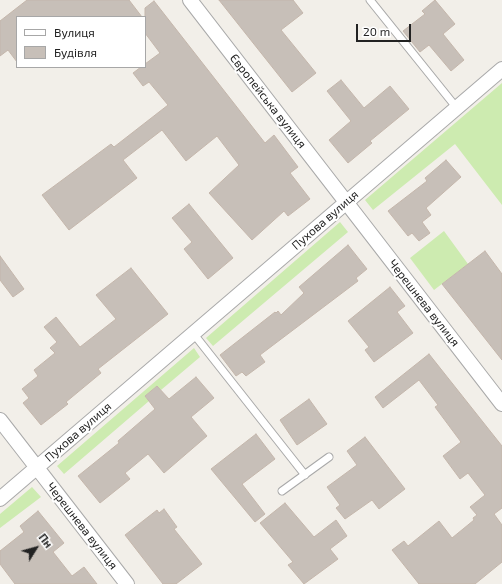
<!DOCTYPE html>
<meta charset="utf-8">
<style>
body{margin:0}
#map{position:relative;width:502px;height:584px;overflow:hidden;background:#f2efe9;font-family:"Exo 2",sans-serif}
canvas{display:block}
.legend{position:absolute;left:16px;top:16px;width:130px;height:52px;box-sizing:border-box;background:#fff;border:1px solid #a7a7a7;margin:0;padding:5px 7px;list-style:none;font-size:12px;color:#222}
.legend li{display:flex;align-items:center;gap:8px;height:20px}
.legend b{width:20px;border:1px solid #a7a7a7}
.north{position:absolute;left:16px;top:528px;width:40px;height:40px;-webkit-text-stroke:3px #fff;paint-order:stroke;rotate:53deg;font-size:11px;font-weight:700;line-height:16px;text-align:center;color:#222}
.north::after{content:'';display:block;margin:auto;width:14px;height:18px;background:#222;clip-path:polygon(50% 0,100% 100%,50% 72%,0 100%)}
.scale{position:absolute;left:356px;top:24px;width:55px;height:18px;box-sizing:border-box;border:2px solid #222;border-top:0;padding-left:5px;font-size:12px;line-height:14px;white-space:nowrap;color:#222;-webkit-text-stroke:3px #fff;paint-order:stroke}
</style>
<div id="map">
<canvas width="502" height="584"></canvas>
<ul class="legend">
<li><b style="height:5px;background:#fff"></b>Вулиця</li>
<li><b style="height:11px;background:#c7bfb8"></b>Будівля</li>
</ul>
<div class="north">Пн</div>
<div class="scale">20 m</div>
</div>
<script>
const g = document.querySelector('canvas').getContext('2d');
g.lineJoin = 'round';
function paint(path, color) {
  g.fillStyle = color;
  g.fill(path, 'evenodd');
}
function toPath(rows) {
  const path = new Path2D();
  for (const r of rows) {
    path.moveTo(r[0], r[1]);
    for (let i = 2; i < r.length; i += 2) path.lineTo(r[i], r[i + 1]);
  }
  return path;
}
function trace(path, color, width, dash) {
  g.strokeStyle = color;
  g.lineWidth = width;
  g.lineCap = dash ? 'butt' : 'round';
  g.setLineDash(dash || []);
  g.stroke(path);
}
function drawText(font, color, halo, rows, align = 'center') {
  g.font = font + ' "Exo 2",sans-serif';
  g.lineWidth = 4;
  g.setLineDash([]);
  g.textBaseline = 'middle';
  g.strokeStyle = halo;
  g.fillStyle = color;
  for (const [text, x, y, turn = 0] of rows) {
    g.save();
    g.translate(x, y);
    g.rotate((+turn || 0) * Math.PI / 180);
    g.textAlign = isNaN(turn) ? turn : align;
    if (halo) g.strokeText(text, 0, 0);
    g.fillText(text, 0, 0);
    g.restore();
  }
}
paint(toPath([
 [502,83,502,205,455,144,373,210,365,200],
 [340,222,348,232,213,346,206,338],
 [444,231,468,264,434,290,410,258],
 [194,348,200,357,161,390,157,386,145,396,149,401,64,474,57,466],
 [32,487,41,497,0,528,0,514]
]), '#cdebb0');
const building = toPath([
 [27,0,129,0,142,17,17,17,17,62,8,50,0,56,0,21,27,0],
 [219,0,293,0,303,13,281,30,316,73,292,92,219,0],
 [435,0,455,24,443,34,464,60,451,71,429,45,420,52,403,31,425,14,422,11,435,0],
 [154,1,265,143,274,135,298,167,290,173,310,199,288,216,284,211,252,240,209,193,239,165,217,136,186,161,162,130,123,160,137,178,69,230,42,195,111,144,114,147,168,105,149,82,143,86,133,73,141,67,145,67,145,64,160,53,145,33,145,8,154,1],
 [341,80,364,108,390,86,409,109,370,141,372,143,348,163,329,140,351,121,327,91,341,80],
 [446,160,461,177,426,208,431,215,422,222,430,233,419,241,412,233,408,236,388,211,427,181,425,178,446,160],
 [189,204,233,258,208,279,184,249,192,242,172,218,189,204],
 [348,245,367,269,356,278,358,281,260,355,265,362,246,376,242,372,236,376,220,355,275,312,276,313,278,311,281,315,304,293,299,287,348,245],
 [485,251,502,274,502,360,442,284,485,251],
 [0,256,24,289,13,297,0,280,0,256],
 [131,268,168,314,98,369,101,373,66,402,68,404,41,425,23,403,29,398,22,389,38,376,34,370,55,353,50,348,57,342,44,327,56,317,80,347,116,319,96,295,131,268],
 [390,287,405,306,397,312,413,333,374,362,365,350,369,347,348,321,390,287],
 [429,354,502,446,502,508,494,514,502,525,502,562,475,584,419,584,392,550,404,541,408,546,439,521,452,538,474,520,473,518,477,515,470,507,485,495,468,473,460,479,443,456,461,442,435,407,438,405,419,380,383,408,375,397,429,354],
 [196,377,214,398,191,417,207,436,164,473,148,454,125,473,130,479,100,503,78,476,119,443,118,441,155,409,145,396,157,386,169,399,196,377],
 [309,399,327,424,297,445,280,420,309,399],
 [256,434,275,459,242,484,265,514,255,522,211,469,256,434],
 [365,437,405,489,379,509,372,500,345,519,336,508,340,505,327,487,357,465,347,451,365,437],
 [285,503,314,537,336,520,347,536,330,549,338,559,304,584,288,565,293,562,260,523,285,503],
 [164,509,177,527,174,529,202,564,176,584,163,584,125,535,157,510,159,513,164,509],
 [38,511,64,543,53,552,72,576,84,567,97,584,15,584,0,564,0,551,24,532,20,526,38,511]
]);
paint(building, '#c7bfb8');
trace(building, '#c4b6ab', 1);
const lane = toPath([
 [370,0,456,107],
 [193,333,305,475],
 [282,491,329,457]
]);
const street = toPath([
 [190,0,502,404],
 [0,420,127,584],
 [0,499,502,69]
]);
trace(lane, '#a9a9a9', 9);
trace(street, '#a9a9a9', 16);
trace(lane, '#fff', 7);
trace(street, '#fff', 14);
drawText('12px', '#222', '#fff', [
 ["Європейська вулиця",268,101,52],
 ["Пухова вулиця",325,220,-41],
 ["Черешнева вулиця",424,303,52],
 ["Пухова вулиця",78,432,-41],
 ["Черешнева вулиця",82,526,52]
]);
</script>
